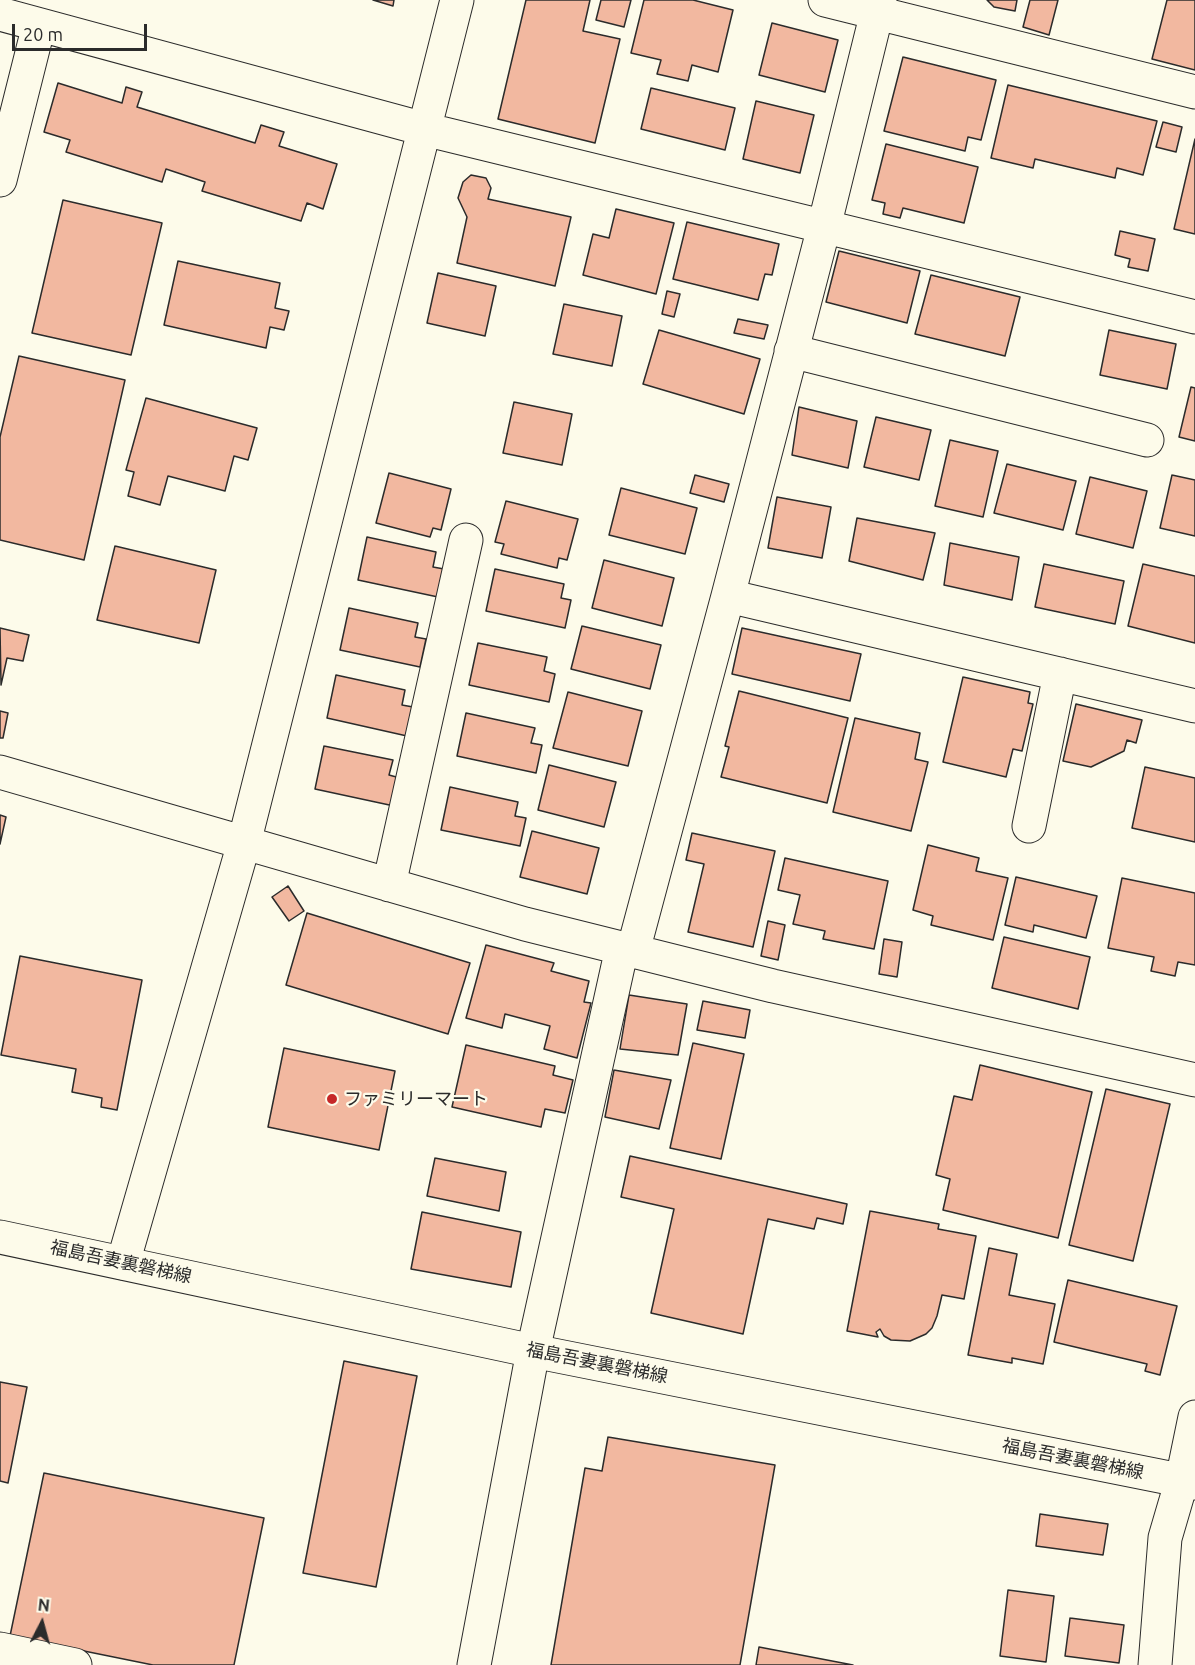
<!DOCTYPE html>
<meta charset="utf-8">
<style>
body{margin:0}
#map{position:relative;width:1195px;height:1665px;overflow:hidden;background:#fdfbea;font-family:Ubuntu,sans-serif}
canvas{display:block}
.north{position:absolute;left:12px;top:1593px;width:60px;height:60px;-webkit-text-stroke:4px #fdfbea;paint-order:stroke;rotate:6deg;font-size:16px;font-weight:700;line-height:24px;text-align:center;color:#2b2b2b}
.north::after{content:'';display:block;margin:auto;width:21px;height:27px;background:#2b2b2b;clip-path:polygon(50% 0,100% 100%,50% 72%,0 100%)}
.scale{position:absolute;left:12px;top:24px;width:135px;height:27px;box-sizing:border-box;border:3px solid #2b2b2b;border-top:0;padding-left:8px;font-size:18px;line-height:21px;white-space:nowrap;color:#2b2b2b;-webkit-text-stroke:4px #fdfbea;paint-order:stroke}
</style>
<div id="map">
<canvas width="1195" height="1665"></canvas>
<div class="north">N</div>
<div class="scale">20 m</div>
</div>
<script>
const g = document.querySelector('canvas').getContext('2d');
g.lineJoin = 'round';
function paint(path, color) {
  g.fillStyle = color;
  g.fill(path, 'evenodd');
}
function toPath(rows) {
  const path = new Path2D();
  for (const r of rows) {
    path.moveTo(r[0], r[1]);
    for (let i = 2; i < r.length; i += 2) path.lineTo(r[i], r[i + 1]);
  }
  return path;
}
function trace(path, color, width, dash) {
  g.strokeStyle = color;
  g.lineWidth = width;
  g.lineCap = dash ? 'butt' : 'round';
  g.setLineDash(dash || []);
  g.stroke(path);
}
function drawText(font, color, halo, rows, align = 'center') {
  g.font = font + ' Ubuntu,"Noto Sans JP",sans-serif';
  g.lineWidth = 4.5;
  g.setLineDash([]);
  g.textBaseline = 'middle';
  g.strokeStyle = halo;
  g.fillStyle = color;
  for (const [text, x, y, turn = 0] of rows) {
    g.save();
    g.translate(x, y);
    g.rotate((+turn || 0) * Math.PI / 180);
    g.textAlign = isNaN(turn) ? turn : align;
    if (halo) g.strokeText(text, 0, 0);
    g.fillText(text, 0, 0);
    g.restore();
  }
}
const building = toPath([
 [373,0,394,0,393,6,373,0],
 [526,0,590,0,583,31,620,39,595,143,498,119,526,0],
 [601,0,631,0,624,27,596,20,601,0],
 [644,0,693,0,733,10,718,72,692,65,688,81,657,74,661,60,631,53,644,0],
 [987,0,1017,0,1015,11,994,7,987,0],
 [1030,0,1058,0,1049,35,1023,27,1030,0],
 [1167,0,1195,0,1195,70,1152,59,1167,0],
 [772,23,838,40,825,92,759,75,772,23],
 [903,57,996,80,981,140,968,137,965,151,884,131,903,57],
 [58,83,122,103,126,87,142,92,137,107,255,143,261,125,284,132,279,146,337,164,323,209,307,203,301,221,202,191,205,182,166,169,162,182,66,152,70,140,44,132,58,83],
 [1008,85,1157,121,1143,175,1117,168,1115,178,1035,159,1033,168,991,158,1008,85],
 [651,88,735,108,725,150,641,129,651,88],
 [756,101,814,115,800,173,743,159,756,101],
 [1163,122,1182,127,1176,152,1156,147,1163,122],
 [1195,139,1195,234,1174,229,1195,139],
 [886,144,978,167,964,223,903,208,900,218,883,214,885,203,872,200,886,144],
 [471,175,486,178,491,188,488,199,571,217,555,286,457,263,467,217,458,198,463,182,471,175],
 [63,200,162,223,131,355,32,333,63,200],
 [616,209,674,223,656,294,583,275,593,234,609,238,616,209],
 [687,222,779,244,772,275,765,274,758,300,673,279,687,222],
 [1120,231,1155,239,1148,271,1128,267,1130,259,1115,255,1120,231],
 [839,251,920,271,907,323,826,302,839,251],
 [178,261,280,283,275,308,289,311,284,330,270,327,266,348,164,325,178,261],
 [438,273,496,286,485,336,427,323,438,273],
 [931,275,1020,297,1005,356,915,334,931,275],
 [667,291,680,294,674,317,662,314,667,291],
 [564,304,622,316,612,366,553,354,564,304],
 [738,319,768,325,764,339,734,333,738,319],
 [659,330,760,359,744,414,643,384,659,330],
 [1109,330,1176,344,1167,389,1100,375,1109,330],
 [19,356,125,380,84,560,0,540,0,437,19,356],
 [1191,387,1195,388,1195,441,1179,437,1191,387],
 [146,398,257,428,248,460,234,456,225,491,168,476,160,505,128,496,134,472,126,470,146,398],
 [514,402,572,414,562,465,503,453,514,402],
 [799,407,857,421,848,468,792,455,799,407],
 [876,417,931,430,919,480,864,467,876,417],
 [950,440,998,451,983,517,935,506,950,440],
 [1007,464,1076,481,1063,530,994,513,1007,464],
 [389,473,451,489,441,530,433,528,430,537,376,523,389,473],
 [695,475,729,484,724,502,690,493,695,475],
 [1172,475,1195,480,1195,536,1160,528,1172,475],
 [1090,477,1147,491,1133,548,1076,534,1090,477],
 [621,488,697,508,685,554,609,535,621,488],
 [777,497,831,507,822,558,768,548,777,497],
 [506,501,578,519,567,560,559,558,557,568,501,554,504,544,495,542,506,501],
 [857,518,935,533,923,580,849,561,857,518],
 [367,537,436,552,433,567,444,569,438,597,358,580,367,537],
 [950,543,1019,557,1012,600,944,585,950,543],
 [115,546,216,570,199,643,97,620,115,546],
 [604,560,674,578,662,626,592,608,604,560],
 [1044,564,1124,581,1115,624,1035,607,1044,564],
 [1143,564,1195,576,1195,643,1128,626,1143,564],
 [495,569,564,584,561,598,571,600,565,628,486,611,495,569],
 [349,608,418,623,415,637,426,639,420,667,340,650,349,608],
 [582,626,661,645,650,689,571,669,582,626],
 [0,628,29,635,23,661,7,658,1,685,0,628],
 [742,628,861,654,850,701,732,674,742,628],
 [478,643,547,657,544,671,555,674,549,702,469,685,478,643],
 [336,675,405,690,402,705,413,707,407,736,327,718,336,675],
 [963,677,1030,692,1028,703,1033,704,1022,751,1013,749,1006,777,943,762,963,677],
 [739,691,848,718,827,803,721,777,729,747,725,746,739,691],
 [568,692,642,711,628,766,553,748,568,692],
 [1076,704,1142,720,1136,743,1127,740,1124,751,1091,767,1063,761,1076,704],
 [0,711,8,713,3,738,0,738,0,711],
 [466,713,535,728,531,743,542,745,536,773,457,756,466,713],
 [855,718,920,733,915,759,928,762,911,831,833,812,855,718],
 [324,746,393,760,389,775,400,778,394,806,315,789,324,746],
 [549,765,616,782,604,827,538,810,549,765],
 [1145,767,1195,778,1195,842,1132,828,1145,767],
 [450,787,518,802,515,816,526,818,520,846,441,830,450,787],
 [0,815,6,817,0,844,0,815],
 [532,831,599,848,587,894,520,877,532,831],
 [692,833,775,851,753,947,688,932,704,864,686,860,692,833],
 [928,845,979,858,976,871,1008,878,993,940,931,925,933,916,913,910,928,845],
 [785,858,888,881,874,949,823,939,825,931,793,924,800,895,778,890,785,858],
 [1016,877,1097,896,1086,938,1034,925,1033,932,1005,925,1016,877],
 [1122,878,1195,893,1195,965,1178,962,1175,976,1151,971,1154,957,1108,948,1122,878],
 [288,886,304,911,289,921,272,897,288,886],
 [307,913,470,963,448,1034,286,985,307,913],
 [768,921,785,925,778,960,761,956,768,921],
 [1004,937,1090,957,1078,1009,992,988,1004,937],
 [884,939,902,942,897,977,879,974,884,939],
 [486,945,554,963,551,971,589,981,584,1002,591,1003,577,1058,544,1049,550,1026,505,1014,502,1028,466,1018,486,945],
 [20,956,142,980,117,1110,101,1107,102,1098,72,1092,76,1069,1,1055,20,956],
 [629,995,687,1004,678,1055,620,1049,629,995],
 [703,1001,750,1010,745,1038,697,1030,703,1001],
 [693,1043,744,1054,721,1159,670,1148,693,1043],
 [466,1045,555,1066,553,1075,573,1080,565,1113,545,1109,541,1127,452,1107,466,1045],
 [284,1048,395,1071,379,1150,268,1127,284,1048],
 [980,1065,1092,1092,1058,1238,943,1210,950,1179,936,1175,954,1096,972,1100,980,1065],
 [614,1070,671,1080,659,1129,605,1117,614,1070],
 [1106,1089,1170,1104,1133,1261,1069,1245,1106,1089],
 [630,1156,847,1204,843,1224,817,1218,814,1229,768,1219,743,1334,651,1313,674,1209,621,1197,630,1156],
 [435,1158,506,1172,499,1211,427,1196,435,1158],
 [870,1211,939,1224,938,1229,976,1236,964,1299,942,1295,937,1316,932,1328,926,1334,910,1341,891,1340,884,1336,880,1329,876,1332,878,1337,847,1331,870,1211],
 [422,1212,521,1232,511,1287,411,1269,422,1212],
 [989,1248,1017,1254,1009,1295,1055,1304,1043,1364,1012,1358,1012,1363,968,1355,989,1248],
 [1068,1280,1177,1306,1160,1375,1145,1371,1147,1364,1054,1342,1068,1280],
 [344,1361,417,1376,376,1587,303,1573,344,1361],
 [0,1382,27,1387,8,1483,0,1481,0,1382],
 [608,1437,775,1465,740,1665,551,1665,585,1468,602,1471,608,1437],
 [44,1473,264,1518,234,1665,153,1665,10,1636,44,1473],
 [1040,1514,1108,1524,1103,1555,1036,1546,1040,1514],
 [1008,1590,1054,1596,1046,1662,1000,1656,1008,1590],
 [1070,1618,1124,1625,1119,1663,1065,1656,1070,1618],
 [759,1647,853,1665,756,1665,759,1647]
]);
paint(building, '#f2b8a0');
trace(building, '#2b2b2b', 1.5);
const minor = toPath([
 [825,0,1195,92],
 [0,14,424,129,1195,317],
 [0,180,39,25],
 [791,351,1147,440],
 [728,596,1195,706],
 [0,772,525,924,773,986,1195,1080],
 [1029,826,1060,674],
 [389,885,466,540],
 [633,951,728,596,824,227,880,0],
 [123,1263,244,843,457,0],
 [0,1649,75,1665],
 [474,1665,533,1351,622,948],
 [1155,1665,1165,1538,1182,1480,1195,1417]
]);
const major = toPath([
 [0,1237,533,1351,1195,1483]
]);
trace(minor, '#2b2b2b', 35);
trace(major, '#2b2b2b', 35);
trace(minor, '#fdfbea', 33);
trace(major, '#fdfbea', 33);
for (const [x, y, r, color] of [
 [332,1099,6,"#c62828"]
]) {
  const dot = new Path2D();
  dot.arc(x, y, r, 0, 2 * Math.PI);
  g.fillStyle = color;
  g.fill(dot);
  trace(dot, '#fdfbea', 2);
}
drawText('18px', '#2b2b2b', '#fdfbea', [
 ["ファミリーマート",344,1099]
], 'left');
drawText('18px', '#2b2b2b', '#fdfbea', [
 ["福島吾妻裏磐梯線",121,1262,12],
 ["福島吾妻裏磐梯線",597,1363,11],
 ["福島吾妻裏磐梯線",1073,1459,11]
]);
</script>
